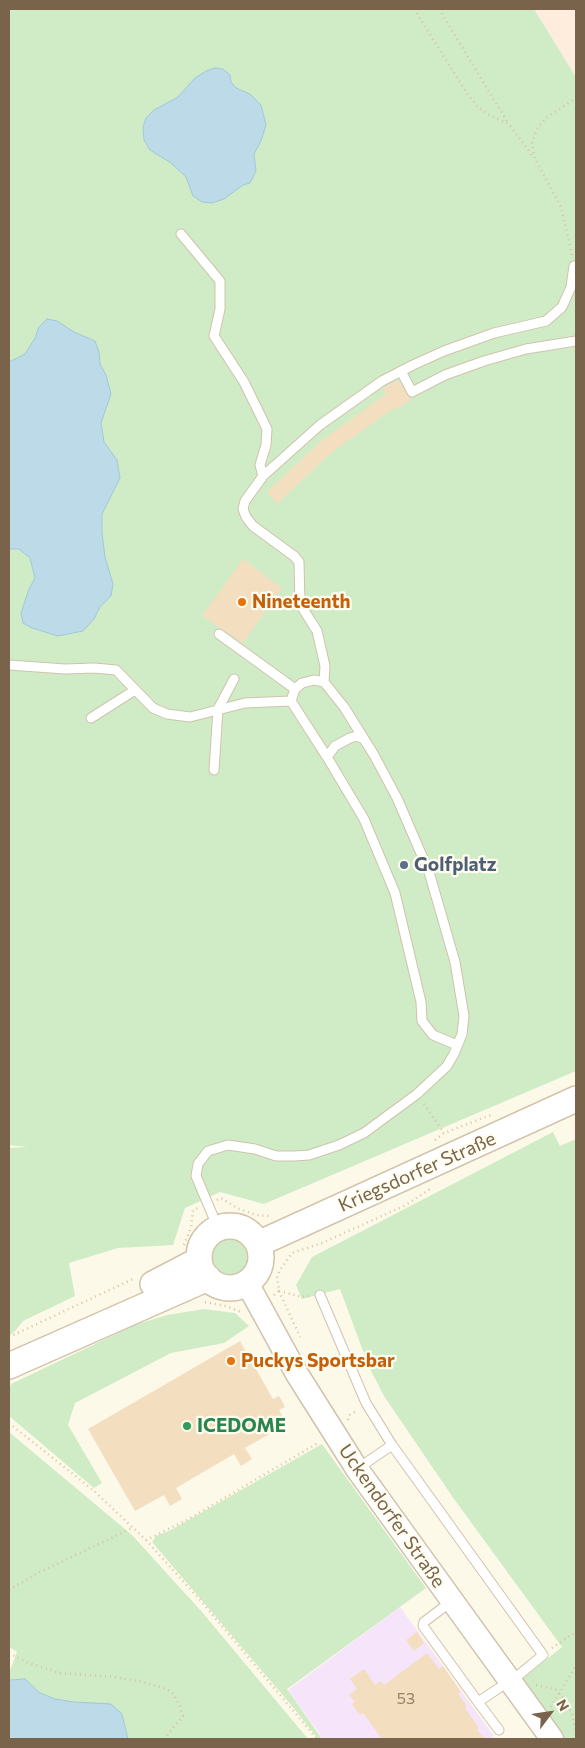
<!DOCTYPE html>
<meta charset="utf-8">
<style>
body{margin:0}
#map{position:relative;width:585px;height:1748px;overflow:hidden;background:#fdf9e9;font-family:Commissioner,sans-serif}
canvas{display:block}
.frame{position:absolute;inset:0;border:10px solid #79644b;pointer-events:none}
.north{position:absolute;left:525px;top:1688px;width:50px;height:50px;-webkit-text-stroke:4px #fffcf0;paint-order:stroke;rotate:59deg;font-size:14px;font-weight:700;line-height:20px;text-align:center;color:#79644b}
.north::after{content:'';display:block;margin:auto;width:18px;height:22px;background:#79644b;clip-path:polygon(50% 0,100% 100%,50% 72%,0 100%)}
</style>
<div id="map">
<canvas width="585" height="1748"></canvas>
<div class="frame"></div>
<div class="north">N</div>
</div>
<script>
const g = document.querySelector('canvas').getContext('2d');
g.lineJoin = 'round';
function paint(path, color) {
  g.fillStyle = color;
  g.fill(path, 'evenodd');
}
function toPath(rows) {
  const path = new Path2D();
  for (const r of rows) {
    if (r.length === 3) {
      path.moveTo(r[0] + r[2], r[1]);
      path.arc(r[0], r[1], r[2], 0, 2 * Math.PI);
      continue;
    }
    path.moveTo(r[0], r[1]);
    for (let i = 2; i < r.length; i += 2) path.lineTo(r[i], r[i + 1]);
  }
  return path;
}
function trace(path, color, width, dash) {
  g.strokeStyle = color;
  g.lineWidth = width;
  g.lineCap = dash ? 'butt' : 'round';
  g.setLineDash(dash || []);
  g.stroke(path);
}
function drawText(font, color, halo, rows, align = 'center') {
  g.font = font + ' Commissioner,sans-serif';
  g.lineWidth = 4.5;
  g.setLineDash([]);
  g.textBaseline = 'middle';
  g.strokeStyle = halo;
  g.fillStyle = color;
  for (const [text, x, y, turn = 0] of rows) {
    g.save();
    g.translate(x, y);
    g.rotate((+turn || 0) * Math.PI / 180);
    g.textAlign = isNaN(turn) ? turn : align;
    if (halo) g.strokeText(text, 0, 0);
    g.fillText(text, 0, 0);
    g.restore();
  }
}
paint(toPath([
 [534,9,576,9,576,77]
]), '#feecdd');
paint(toPath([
 [400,1607,494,1736,490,1739,323,1739,288,1690]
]), '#f6e5fa');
paint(toPath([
 [9,9,534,9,576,77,576,1071,264,1204,220,1192,185,1208,173,1245,118,1248,69,1263,75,1296,23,1321,16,1330,9,1336,9,1148,27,1147,9,1145],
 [553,1132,560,1146,576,1139,576,1739,562,1739,521,1680,562,1647,454,1499,384,1396,369,1367,340,1289,302,1299,296,1285,312,1257],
 [230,1257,22],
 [204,1309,235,1313,249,1326,224,1343,171,1353,75,1403,68,1425,102,1483,94,1488,9,1416,9,1391,11,1384,135,1325,167,1315],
 [9,1432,132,1535,202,1612,308,1739,128,1739,122,1714,55,1699,40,1693,25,1679,9,1680,9,1673,17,1652,9,1647],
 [322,1444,426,1588,287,1689,322,1739,318,1739,292,1706,152,1542,156,1536,171,1530]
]), '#cfecc6');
const water = toPath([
 [215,68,223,69,230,75,231,82,236,88,250,94,261,105,266,125,261,141,254,154,256,171,250,183,243,185,224,199,212,203,202,202,193,196,186,177,171,163,150,150,144,140,143,127,146,118,154,110,178,97,195,78,206,71,215,68],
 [47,319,57,321,74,332,95,341,99,352,100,364,106,375,111,394,101,423,104,442,117,460,120,478,102,514,102,533,105,557,113,584,111,596,100,607,94,619,83,631,58,636,32,628,23,623,21,613,29,589,35,578,30,558,19,549,9,549,9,362,25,354,35,338,39,327,47,319],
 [25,1679,40,1693,55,1699,74,1702,111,1704,122,1714,128,1739,9,1739,9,1680,25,1679]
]);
paint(water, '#bcdae8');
trace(water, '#a2c8da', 1);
paint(toPath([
 [398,380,411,400,395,410,394,408,331,453,277,504,267,492,321,441,386,394,383,388],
 [243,559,282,588,243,643,202,616],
 [240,1341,273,1399,279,1396,282,1401,285,1407,279,1410,287,1424,245,1448,252,1459,241,1466,234,1454,176,1488,182,1499,170,1506,164,1495,135,1511,88,1429],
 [417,1632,424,1643,414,1651,406,1640],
 [427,1653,439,1669,443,1666,461,1692,458,1694,467,1706,465,1708,479,1728,477,1730,485,1739,382,1739,363,1713,360,1715,352,1704,355,1702,349,1695,357,1689,350,1679,364,1669,375,1685,381,1681,384,1685]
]), '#f4dec0');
const service = toPath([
 [181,234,220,281,220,309,214,336,244,382,267,429,266,445,260,465,263,476,245,501,243,509,246,517,253,526,294,556,299,562,300,604,317,631,325,666,324,682],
 [401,371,412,392,445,375,484,361,526,349,576,341],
 [263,476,320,425,382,381,413,365,444,351,494,333,546,321,562,307,571,287,574,266],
 [219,634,295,689],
 [9,665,65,669,94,668,116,670,153,708,167,714,190,717,245,703,291,701],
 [91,718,135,690],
 [327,757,291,701,295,689,302,683,314,680,324,682,344,707,364,739],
 [214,770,218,709,234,679],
 [218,1228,196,1176,198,1164,208,1151,228,1145,255,1149,276,1156,294,1156,309,1155,339,1145,364,1133,417,1094,447,1066,454,1054,462,1034,464,1016,455,962,429,872,397,798,374,755,364,739,357,736,350,738,335,746,327,757,364,819,395,893,421,1002,422,1021,433,1035,457,1045],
 [320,1295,366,1403,392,1445,543,1655,520,1674,478,1702,423,1626,424,1622,452,1601],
 [357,1469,392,1445],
 [478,1702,499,1730]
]);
const tertiary = toPath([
 [247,1283,297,1374,357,1469,552,1739]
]);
const secondary = toPath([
 [230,1257,31],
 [258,1244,576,1099],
 [153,1284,199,1260],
 [9,1366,208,1278]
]);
trace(service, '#d0c3ad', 11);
trace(tertiary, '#d0c3ad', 25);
trace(secondary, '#d3c4ab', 28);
trace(toPath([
 [414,9,468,95,479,108,491,116,509,124,534,158],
 [439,9,508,123],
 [572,255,561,207,535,159,532,143,537,129,546,118,576,98],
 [424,1104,444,1133],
 [435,1140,444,1133,491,1115],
 [217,1200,221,1198,237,1208,256,1215,272,1216],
 [184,1245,191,1228,193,1210,198,1208],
 [279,1291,300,1337],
 [279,1291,302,1297,309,1296],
 [274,1295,279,1291,277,1276,280,1270,292,1253,322,1243,406,1205,430,1189],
 [205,1302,226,1306,241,1312],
 [9,1337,135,1278],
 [348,1420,350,1415,358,1410],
 [9,1423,93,1490,146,1540,187,1520,318,1443],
 [146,1540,201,1601,317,1739],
 [9,1590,36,1574,134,1527],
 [552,1648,572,1634,576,1634],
 [9,1653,26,1662,60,1673,113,1677,139,1681,161,1687,172,1692,179,1704,183,1716,168,1734,166,1739],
 [536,1685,555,1689,565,1700,572,1714,576,1734],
 [551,1707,576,1666]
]), '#d9c1a2', 2.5, [1, 4]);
trace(service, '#fff', 9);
trace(tertiary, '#fff', 22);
trace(secondary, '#fff', 25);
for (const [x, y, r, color] of [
 [242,602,5,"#e8710a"],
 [404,865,5,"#5c6f8a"],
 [231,1361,5,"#e8710a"],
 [187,1426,5,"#2e9e5b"]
]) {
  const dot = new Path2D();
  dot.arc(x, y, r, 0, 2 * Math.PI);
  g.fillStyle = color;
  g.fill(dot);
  trace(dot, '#fffcf0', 2);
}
drawText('16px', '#988268', null, [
 ["53",406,1699]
]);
drawText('bold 19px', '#c56008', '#fffcf0', [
 ["Nineteenth",252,602],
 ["Puckys Sportsbar",241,1361]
], 'left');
drawText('bold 19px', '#4e5e75', '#fffcf0', [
 ["Golfplatz",414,865]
], 'left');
drawText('19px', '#79644b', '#fffcf0', [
 ["Kriegsdorfer Straße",417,1172,-24],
 ["Uckendorfer Straße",392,1516,55]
]);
drawText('bold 19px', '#27864d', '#fffcf0', [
 ["ICEDOME",197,1426]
], 'left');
</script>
